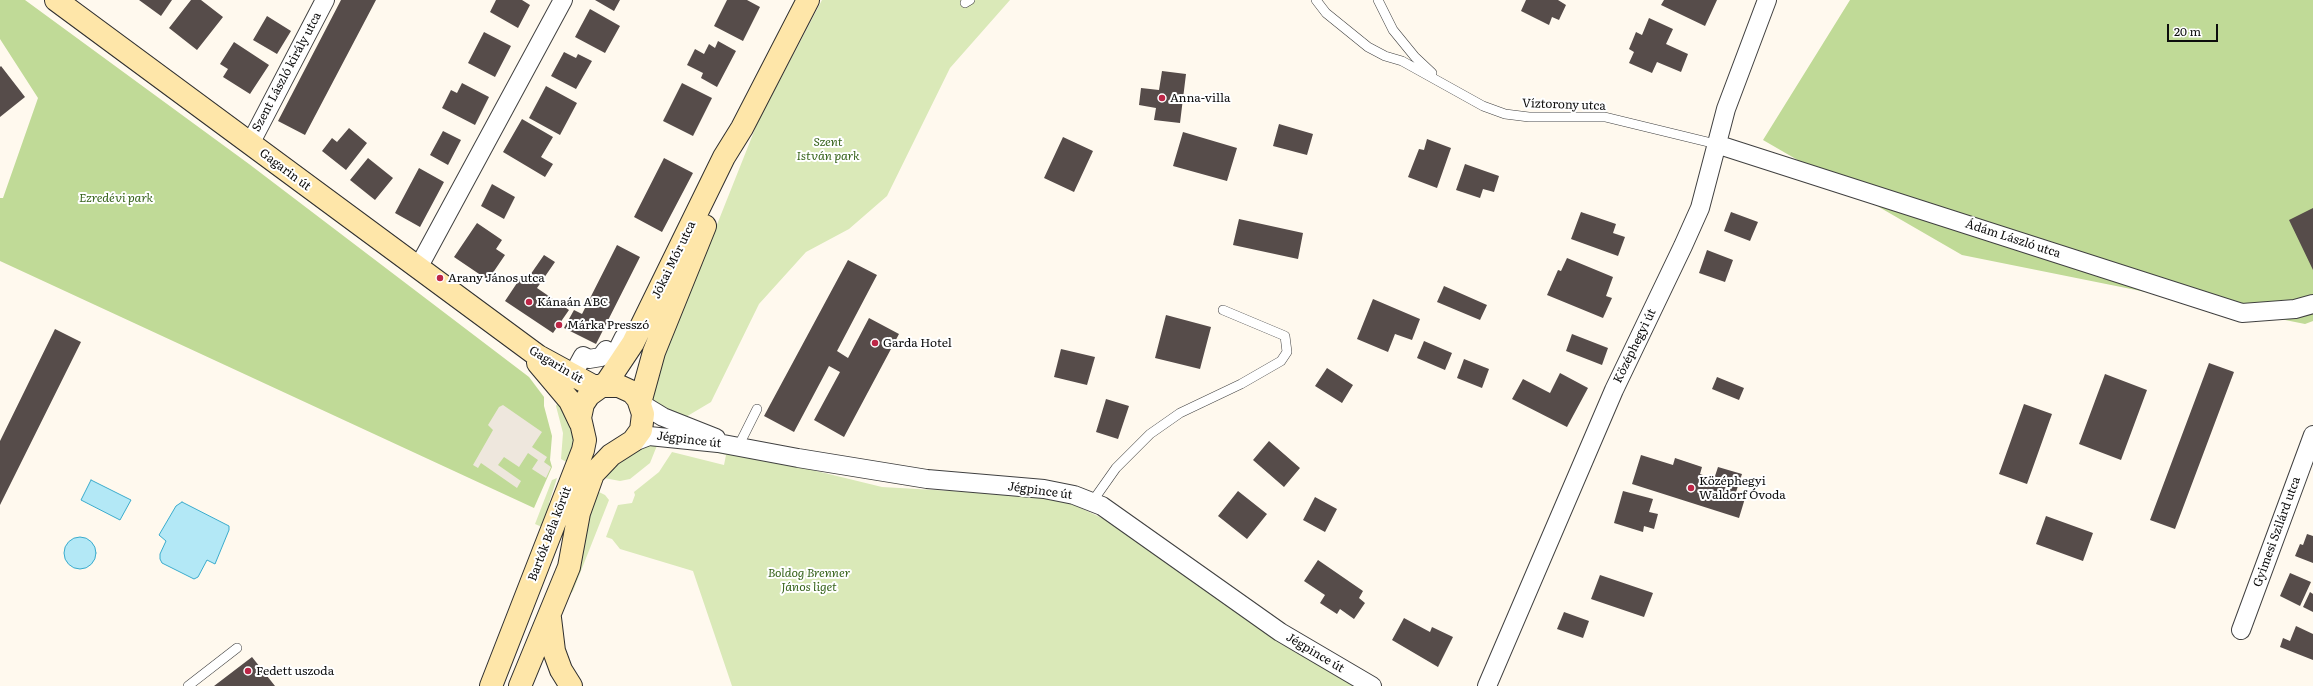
<!DOCTYPE html>
<meta charset="utf-8">
<style>
body{margin:0}
#map{position:relative;width:2313px;height:686px;overflow:hidden;background:#fff9ee;font-family:Literata,serif}
canvas{display:block}
.scale{position:absolute;left:2167px;top:24px;width:51px;height:18px;box-sizing:border-box;border:2px solid #0d0d0d;border-top:0;padding-left:5px;font-size:12px;line-height:14px;white-space:nowrap;color:#0d0d0d;-webkit-text-stroke:3px #fff;paint-order:stroke}
</style>
<div id="map">
<canvas width="2313" height="686"></canvas>
<div class="scale">20 m</div>
</div>
<script>
const g = document.querySelector('canvas').getContext('2d');
g.lineJoin = 'round';
function paint(path, color) {
  g.fillStyle = color;
  g.fill(path, 'evenodd');
}
function toPath(rows) {
  const path = new Path2D();
  for (const r of rows) {
    if (r.length === 3) {
      path.moveTo(r[0] + r[2], r[1]);
      path.arc(r[0], r[1], r[2], 0, 2 * Math.PI);
      continue;
    }
    path.moveTo(r[0], r[1]);
    for (let i = 2; i < r.length; i += 2) path.lineTo(r[i], r[i + 1]);
  }
  return path;
}
function trace(path, color, width, dash) {
  g.strokeStyle = color;
  g.lineWidth = width;
  g.lineCap = dash ? 'butt' : 'round';
  g.setLineDash(dash || []);
  g.stroke(path);
}
function drawText(font, color, halo, rows, align = 'center') {
  g.font = font + ' Literata,serif';
  g.lineWidth = 4;
  g.setLineDash([]);
  g.textBaseline = 'middle';
  g.strokeStyle = halo;
  g.fillStyle = color;
  for (const [text, x, y, turn = 0] of rows) {
    g.save();
    g.translate(x, y);
    g.rotate((+turn || 0) * Math.PI / 180);
    g.textAlign = isNaN(turn) ? turn : align;
    if (halo) g.strokeText(text, 0, 0);
    g.fillText(text, 0, 0);
    g.restore();
  }
}
paint(toPath([
 [822,0,1010,0,950,68,887,196,849,229,806,252,759,304,711,402,679,421,651,407,656,378,757,124],
 [560,398,577,436,570,464,561,459,563,433,556,406],
 [658,443,650,463,630,479,620,481,599,477,602,472,646,445],
 [706,450,796,466,882,487,1040,496,1070,503,1106,520,1273,638,1359,686,732,686,693,571,620,549,612,539,606,537,618,505,632,503,635,495,634,492,659,472,672,452,724,465,726,455],
 [557,478,549,503,549,511,542,527,535,524,552,480],
 [595,490,605,495,609,500,573,591,568,597]
]), '#dae9b8');
paint(toPath([
 [0,0,25,0,249,164,529,377,544,397,544,406,552,436,550,460,552,467,534,508,0,261,0,198,3,198,38,98,0,39],
 [1850,0,2313,0,2313,321,2305,324,1962,255,1763,140]
]), '#c0da97');
paint(toPath([
 [503,405,542,432,532,447,547,457,544,462,551,467,546,478,532,469,538,460,528,453,519,467,504,457,498,465,521,481,517,488,481,463,478,468,473,465,493,430,488,425,499,407]
]), '#eee7dd');
const water = toPath([
 [91,480,131,500,120,520,81,500,91,480],
 [182,502,229,526,229,530,215,564,207,560,198,577,194,579,162,563,160,559,160,554,166,541,159,535,176,506,182,502],
 [80,553,16]
]);
paint(water, '#b3e8f6');
trace(water, '#3aabcc', 1);
paint(toPath([
 [139,0,172,0,161,16],
 [191,0,201,0,223,17,197,50,169,28],
 [341,0,376,0,305,135,278,121],
 [496,0,522,0,530,5,518,28,490,12],
 [595,0,620,0,614,11],
 [727,0,747,0,760,7,743,41,714,26],
 [1526,0,1558,0,1566,5,1559,20,1552,17,1549,25,1521,11],
 [1664,0,1717,0,1705,26,1661,5],
 [590,9,620,26,605,53,575,37],
 [267,16,291,31,277,54,253,40],
 [1649,18,1673,29,1666,44,1688,54,1681,72,1657,62,1652,73,1629,63,1634,52,1629,49,1636,32,1642,35],
 [484,32,511,46,495,77,468,63],
 [718,41,736,51,717,87,701,78,703,73,687,65,695,49,704,54,709,44,715,48],
 [234,42,269,65,250,94,223,77,228,69,220,64],
 [564,52,576,58,578,54,592,61,576,89,551,76],
 [1,66,25,97,0,117,0,67],
 [1162,71,1186,74,1180,123,1154,120,1156,108,1139,105,1141,88,1159,90],
 [462,83,489,97,475,125,442,108,451,90,457,93],
 [682,83,712,98,693,136,663,121],
 [546,86,577,103,560,135,529,118],
 [522,119,553,137,541,157,553,164,545,177,503,152],
 [1279,124,1313,134,1307,155,1273,146],
 [349,128,367,143,346,170,322,151,332,138,337,142],
 [443,131,461,140,448,165,430,155],
 [1183,132,1237,148,1227,181,1173,166],
 [1063,137,1093,151,1074,192,1044,178],
 [1427,139,1451,148,1437,188,1408,177,1419,149,1424,150],
 [368,158,393,178,375,200,350,180],
 [664,158,693,173,662,232,634,217],
 [1465,164,1499,176,1494,192,1483,189,1480,198,1456,190],
 [419,168,444,182,420,227,395,213],
 [492,184,515,197,504,219,481,206],
 [2313,208,2313,270,2289,220],
 [1581,212,1616,224,1613,233,1625,237,1618,256,1571,239],
 [1731,212,1758,222,1750,241,1724,231],
 [1239,219,1303,233,1298,259,1233,245],
 [477,223,502,240,496,249,505,255,488,280,454,257],
 [617,245,640,257,596,344,564,328,574,310,582,314],
 [1707,250,1733,260,1725,282,1699,273],
 [544,255,555,262,537,288,569,310,553,333,505,301,523,274,528,278],
 [1567,258,1613,277,1606,296,1612,298,1603,318,1547,295,1558,270,1561,271],
 [848,260,877,275,837,351,848,358,869,318,899,334,844,437,814,420,840,372,829,366,794,432,764,416],
 [1444,286,1487,305,1480,320,1437,302],
 [1373,299,1420,319,1412,340,1395,334,1388,352,1357,339],
 [1166,315,1211,327,1200,369,1155,358],
 [55,329,81,342,0,505,0,441],
 [1572,334,1608,348,1602,365,1566,351],
 [1424,341,1452,353,1445,370,1417,358],
 [1061,349,1095,357,1087,385,1054,377],
 [1464,359,1489,369,1482,388,1457,378],
 [2209,363,2234,372,2175,529,2150,520],
 [1327,368,1353,385,1342,403,1315,386],
 [1560,373,1588,388,1567,427,1512,399,1523,379,1550,393],
 [2105,374,2147,390,2121,460,2079,444],
 [1717,377,1744,388,1739,400,1712,389],
 [1106,399,1129,406,1118,439,1096,432],
 [2024,404,2052,414,2027,484,1999,474],
 [1269,441,1300,468,1284,487,1253,460],
 [1641,455,1673,465,1675,458,1702,467,1700,474,1714,479,1718,467,1742,474,1736,492,1746,495,1739,518,1632,484],
 [1238,491,1267,514,1247,539,1218,516],
 [1623,491,1653,499,1649,512,1658,514,1654,529,1644,526,1643,532,1614,523],
 [1315,497,1337,509,1325,532,1303,520],
 [2046,516,2093,533,2083,561,2036,544],
 [2307,534,2313,536,2313,563,2295,556,2300,544,2303,545],
 [1318,560,1363,591,1359,598,1365,603,1354,619,1340,609,1337,614,1320,603,1325,595,1304,581],
 [2290,573,2311,582,2300,606,2280,596],
 [1600,575,1653,593,1644,617,1591,599],
 [2310,592,2313,594,2313,612,2303,607],
 [1564,612,1589,621,1583,638,1557,629],
 [1404,618,1430,632,1432,627,1453,637,1438,667,1392,640],
 [2296,626,2313,634,2313,660,2280,647,2283,638,2290,641],
 [252,657,275,686,214,686]
]), '#564c4a');
const lane = toPath([
 [1316,0,1326,13,1368,47,1385,56,1402,61,1483,106,1505,114,1529,117,1605,117,1716,144],
 [1378,0,1393,30,1415,57,1432,73],
 [965,3,970,0],
 [739,445,757,409],
 [1092,502,1116,468,1150,434,1180,413,1241,384,1281,361,1287,352,1285,336,1223,310],
 [188,686,237,648]
]);
const street = toPath([
 [250,144,325,0],
 [1716,144,2242,313,2295,309,2313,304],
 [418,268,563,0],
 [577,367,583,356,589,359,601,357,606,350,615,355,624,337],
 [640,403,663,417,716,438],
 [631,443,649,436,718,443,798,458,927,479,1044,489,1074,495,1102,506,1280,632,1372,686],
 [2241,630,2313,435],
 [1487,686,1614,390,1683,246,1700,208,1726,109,1767,0]
]);
const secondary = toPath([
 [56,0,538,356,593,386,619,386,632,392,638,399,643,414,641,430,633,441,611,455,593,474,579,513,569,567,520,686],
 [538,363,570,401,580,422],
 [640,403,654,352,705,226],
 [550,618,554,651,561,670,571,686],
 [491,686,583,450,585,440,580,418,583,404,589,395,607,382,633,343,724,157,742,128,808,0]
]);
trace(lane, '#404040', 10);
trace(street, '#404040', 20);
trace(secondary, '#2f2f2f', 24);
trace(lane, '#fff', 9);
trace(street, '#fff', 18);
trace(secondary, '#fee6a9', 22);
for (const [x, y, r, color] of [
 [1162,98,4,"#bd2647"],
 [440,278,4,"#bd2647"],
 [529,302,4,"#bd2647"],
 [559,325,4,"#bd2647"],
 [875,343,4,"#bd2647"],
 [1691,488,4,"#bd2647"],
 [248,671,4,"#bd2647"]
]) {
  const dot = new Path2D();
  dot.arc(x, y, r, 0, 2 * Math.PI);
  g.fillStyle = color;
  g.fill(dot);
  trace(dot, '#fff', 1.5);
}
drawText('12px', '#0d0d0d', '#fff', [
 ["Szent László király utca",287,72,-62],
 ["Víztorony utca",1564,105,2],
 ["Gagarin út",285,170,37],
 ["Ádám László utca",2013,239,18],
 ["Jókai Mór utca",674,260,-64],
 ["Középhegyi út",1635,346,-64],
 ["Gagarin út",556,365,31],
 ["Jégpince út",689,440,7],
 ["Jégpince út",1040,491,8],
 ["Gyimesi Szilárd utca",2277,532,-70],
 ["Bartók Béla körút",550,534,-69],
 ["Jégpince út",1315,653,31]
]);
drawText('12px', '#0d0d0d', '#fff', [
 ["Anna-villa",1170,98],
 ["Arany János utca",448,278],
 ["Kánaán ABC",537,302],
 ["Márka Presszó",567,325],
 ["Garda Hotel",883,343],
 ["Középhegyi",1699,481],
 ["Waldorf Óvoda",1699,495],
 ["Fedett uszoda",256,671]
], 'left');
drawText('italic 12px', '#39651e', '#fff', [
 ["Szent",828,142],
 ["István park",828,156],
 ["Ezredévi park",116,198],
 ["Boldog Brenner",809,573],
 ["János liget",809,587]
]);
</script>
